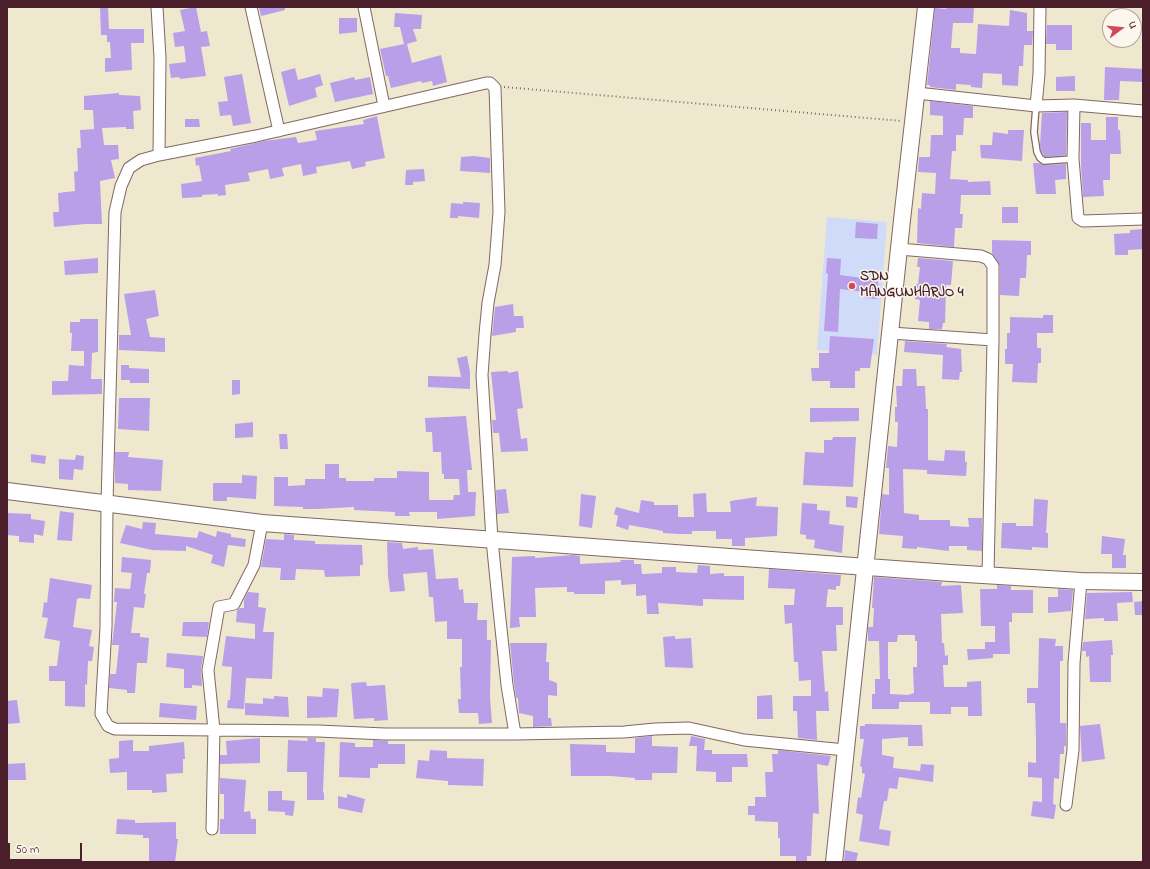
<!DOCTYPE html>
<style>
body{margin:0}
#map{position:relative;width:1150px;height:869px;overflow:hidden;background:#eee9ce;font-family:"Indie Flower",sans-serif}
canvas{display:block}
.frame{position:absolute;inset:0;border:8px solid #4a1f2b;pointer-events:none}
.north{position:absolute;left:1102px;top:8px;width:40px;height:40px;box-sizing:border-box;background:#fbf7ec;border:1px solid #b4a19f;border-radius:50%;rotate:74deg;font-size:11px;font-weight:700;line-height:16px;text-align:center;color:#4a1f2b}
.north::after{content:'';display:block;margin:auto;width:14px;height:18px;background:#d1495b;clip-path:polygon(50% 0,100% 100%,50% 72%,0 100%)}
.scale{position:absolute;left:8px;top:843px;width:74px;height:18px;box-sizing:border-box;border:2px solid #4a1f2b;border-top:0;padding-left:5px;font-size:12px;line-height:14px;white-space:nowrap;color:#4a1f2b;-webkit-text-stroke:3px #fbf7ec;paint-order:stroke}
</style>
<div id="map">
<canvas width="1150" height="869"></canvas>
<div class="frame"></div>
<div class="north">U</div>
<div class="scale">50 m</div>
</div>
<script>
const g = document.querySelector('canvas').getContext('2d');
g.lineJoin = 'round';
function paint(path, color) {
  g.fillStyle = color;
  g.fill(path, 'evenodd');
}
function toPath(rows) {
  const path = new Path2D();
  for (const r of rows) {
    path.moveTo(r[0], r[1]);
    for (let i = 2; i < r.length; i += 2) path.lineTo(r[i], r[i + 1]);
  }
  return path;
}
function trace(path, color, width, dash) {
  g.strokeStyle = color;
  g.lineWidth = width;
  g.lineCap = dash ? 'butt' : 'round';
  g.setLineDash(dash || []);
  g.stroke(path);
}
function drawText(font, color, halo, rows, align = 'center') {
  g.font = font + ' "Indie Flower",sans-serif';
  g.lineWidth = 3;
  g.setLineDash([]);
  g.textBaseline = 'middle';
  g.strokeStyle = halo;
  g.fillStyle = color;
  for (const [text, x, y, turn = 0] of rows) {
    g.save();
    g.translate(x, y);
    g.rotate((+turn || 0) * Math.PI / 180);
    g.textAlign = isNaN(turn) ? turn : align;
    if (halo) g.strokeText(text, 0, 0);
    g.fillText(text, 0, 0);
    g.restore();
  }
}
paint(toPath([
 [827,217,887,222,877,355,817,350]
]), '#d0daf9');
paint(toPath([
 [100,7,108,7,109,29,144,29,144,43,131,43,132,70,105,72,105,58,111,58,110,42,107,42,107,35,101,35],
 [196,7,201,32,207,31,210,46,201,47,206,76,180,79,179,77,171,78,169,64,186,62,184,46,175,47,173,33,185,31,180,10],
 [259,7,285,7,285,10,261,16],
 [946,7,974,7,973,23,953,23,951,48,960,48,960,53,976,54,978,24,1009,26,1010,10,1027,13,1027,31,1033,31,1032,45,1024,45,1023,66,1019,66,1018,86,1002,85,1002,74,983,73,982,88,971,87,971,85,956,84,956,90,930,87,930,85,927,85,935,8,946,9],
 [395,13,422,15,421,29,413,29,417,41,407,44,412,63,441,55,447,82,433,86,432,81,422,83,421,81,391,88,388,76,386,76,380,49,404,44,400,27,394,27],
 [339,18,357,18,357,32,339,34],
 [1047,25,1072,25,1072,50,1056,50,1056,44,1046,44],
 [1105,67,1143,69,1143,82,1120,81,1119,100,1104,100],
 [295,68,298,80,320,74,323,85,315,88,317,97,289,106,281,72],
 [242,74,251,123,233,126,231,115,220,116,218,102,228,101,224,77],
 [1075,76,1075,91,1056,91,1056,77],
 [354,77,355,80,370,77,373,94,335,102,330,83],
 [119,93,119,95,140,96,141,110,133,111,134,129,126,129,126,127,102,128,104,145,118,145,119,159,111,160,115,178,100,181,102,224,85,224,54,227,53,212,59,212,58,193,75,191,74,172,78,171,77,148,81,148,80,130,94,129,93,110,84,110,84,96],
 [930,101,973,106,973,118,964,118,963,135,956,135,956,151,952,151,950,179,968,180,968,182,990,181,991,195,961,195,960,214,963,214,962,228,955,228,954,247,917,243,918,208,921,209,922,193,935,194,936,173,918,172,919,157,930,157,931,135,943,135,943,116,930,115],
 [1067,112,1066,155,1045,157,1041,151,1040,145,1042,113],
 [377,116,385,158,365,162,366,166,352,169,350,161,316,167,317,173,303,176,301,164,282,168,284,176,270,179,268,169,248,173,250,181,225,185,226,195,218,196,218,194,202,195,202,197,182,198,181,184,202,181,199,165,196,166,195,158,231,151,230,149,264,141,296,137,298,143,317,140,315,131,364,124,363,120],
 [1106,117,1118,117,1118,130,1120,130,1121,154,1110,154,1110,180,1103,180,1104,196,1083,197,1081,165,1081,123,1091,123,1091,140,1106,140],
 [185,119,199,119,200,127,185,127],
 [1008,130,1024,130,1022,161,981,158,980,145,992,145,993,132,1008,134],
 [474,156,490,158,490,173,460,171,461,157],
 [1033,163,1039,163,1044,165,1066,164,1066,179,1055,180,1056,194,1036,194],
 [424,169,425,181,413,182,413,185,405,185,406,170],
 [463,202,480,203,479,218,458,216,458,218,450,218,451,203,463,204],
 [1002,207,1018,207,1018,223,1002,223],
 [856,222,878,224,877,239,855,238],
 [1143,229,1143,249,1128,250,1128,255,1115,255,1114,234,1130,233,1130,230],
 [992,240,1031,241,1031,255,1027,255,1026,278,1020,278,1019,296,1000,295,1000,266,992,253],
 [98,258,98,273,65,275,64,261],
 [827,258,841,259,840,275,878,280,877,299,865,298,865,292,840,289,838,332,824,331,828,274,826,273],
 [918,258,953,261,951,285,946,285,945,323,943,323,942,329,929,329,929,322,918,321,920,300,915,299,915,284,918,284,920,267,917,267],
 [155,290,159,316,146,319,150,337,165,338,165,352,119,350,119,335,131,335,124,294],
 [513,304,514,316,523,316,524,328,516,328,516,332,492,336,495,307],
 [1043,315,1053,315,1053,333,1037,333,1037,348,1041,348,1041,363,1038,363,1037,383,1012,382,1013,364,1005,364,1005,349,1007,349,1007,333,1010,333,1010,317,1043,318],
 [80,319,98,319,98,352,92,353,91,379,102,379,102,394,52,395,52,381,68,381,69,365,84,366,84,351,71,351,72,333,70,333,70,322,80,322],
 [830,336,874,339,870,368,860,368,860,371,855,371,855,388,830,388,830,381,812,381,811,368,819,368,819,353,829,353],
 [905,341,947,344,946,347,961,349,962,372,960,372,959,380,942,379,943,355,904,352],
 [467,356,470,372,470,389,428,387,428,376,461,377,457,358],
 [121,365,129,365,129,368,149,369,149,383,130,383,130,380,121,380],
 [903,369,916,369,917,386,925,386,926,409,928,409,928,460,944,461,945,450,965,451,965,462,967,462,966,476,927,474,927,470,903,469,904,513,919,515,919,520,950,520,950,526,969,527,968,518,982,518,982,551,967,550,967,546,949,546,949,551,917,547,917,549,902,548,903,536,879,534,882,494,889,495,889,468,886,468,888,446,897,447,898,422,895,422,895,407,897,407,896,386,902,386],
 [508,371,508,373,518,371,523,408,517,409,521,439,527,438,528,451,501,452,499,433,493,433,492,420,496,420,491,372],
 [232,380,240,380,240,394,232,395],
 [119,398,150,398,149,431,118,429],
 [810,408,859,408,859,421,810,422],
 [466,416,472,470,467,470,468,492,476,492,475,516,437,519,437,512,409,512,410,516,395,516,395,512,354,510,354,507,317,509,303,509,303,507,274,506,274,477,288,477,288,486,305,485,305,479,325,479,325,464,339,464,339,478,346,478,346,481,374,481,374,478,397,478,397,471,429,472,429,500,453,500,454,495,460,495,459,479,444,479,444,474,442,474,441,452,433,452,432,432,426,432,425,418],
 [253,422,253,437,235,438,235,424],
 [279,434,287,434,288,449,280,449],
 [833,437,856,437,853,487,803,485,805,452,824,453,824,440,832,440],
 [115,452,129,452,128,457,163,460,161,491,128,490,128,484,115,483],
 [31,454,46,456,45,464,31,462],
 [76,455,84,456,83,470,74,469,73,480,59,479,59,459,75,460],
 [242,475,257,476,256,499,227,497,227,501,213,501,213,483,242,483],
 [506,489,509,513,497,514,496,490],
 [706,493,707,512,731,512,730,501,757,497,756,506,778,507,777,536,745,538,745,546,732,546,732,539,716,539,716,531,692,531,692,534,679,534,663,533,663,531,629,525,628,530,616,526,618,516,614,514,616,507,639,513,641,500,654,502,654,505,678,505,678,517,694,517,693,494],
 [581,494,596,496,592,528,579,526],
 [846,496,858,497,857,508,846,507],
 [1034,499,1048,500,1046,533,1048,533,1048,548,1032,547,1032,550,1001,548,1002,523,1016,523,1016,526,1033,526],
 [802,503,817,504,817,510,830,511,829,524,844,526,842,553,814,548,815,540,806,539,806,535,800,534],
 [60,511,74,513,72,541,57,540],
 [7,513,31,514,31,519,45,521,43,536,34,534,34,543,19,542,19,536,7,535],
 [143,522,156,523,155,534,197,538,199,531,216,537,217,531,231,534,231,537,246,539,245,547,228,545,224,567,211,563,213,555,186,546,186,551,152,550,120,543,126,525,142,529],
 [284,534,294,535,294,540,315,541,315,544,362,545,363,565,360,565,360,576,325,577,324,570,296,569,295,580,280,580,281,568,261,567,266,539,284,540],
 [1102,536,1125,539,1123,555,1126,555,1126,568,1112,568,1112,554,1101,554],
 [387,542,402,543,403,549,418,547,418,550,433,549,436,579,458,578,459,590,463,589,464,603,478,603,477,620,487,620,487,640,491,640,490,697,492,723,479,724,478,713,459,713,458,699,461,699,460,667,462,667,462,639,447,639,447,621,435,622,433,597,429,597,427,572,403,574,405,591,390,592,388,576],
 [573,555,580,556,580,564,621,562,620,560,634,560,634,564,641,564,642,574,662,573,662,567,676,567,676,572,697,573,698,565,710,566,710,574,724,573,724,576,744,576,744,600,703,599,703,606,658,603,659,614,647,614,646,595,636,596,636,584,621,585,621,580,605,581,605,594,574,594,574,592,567,592,567,587,535,588,536,617,519,617,520,627,510,628,512,557,535,556,535,558],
 [122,557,151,560,150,573,147,573,144,594,146,594,144,608,134,607,131,633,140,633,140,637,149,638,147,663,137,663,135,693,127,693,127,690,109,688,110,674,116,674,119,645,112,645,117,602,114,602,115,588,130,589,132,573,121,572],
 [769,569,841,575,840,586,836,586,836,590,828,589,826,607,843,607,843,625,836,625,837,651,822,651,825,692,828,691,829,711,816,711,817,740,798,738,797,711,793,711,793,696,811,696,811,680,799,681,798,662,794,662,792,623,785,624,784,605,794,605,795,589,768,588],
 [874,577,942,582,941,586,961,585,963,613,941,614,942,643,944,643,945,656,948,655,948,665,943,665,944,687,967,687,967,682,981,681,982,716,968,716,968,707,951,707,951,714,930,714,930,702,899,702,899,709,872,709,872,694,875,694,875,679,880,679,879,641,868,641,868,627,873,627,874,608,872,608],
 [898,635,915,635,915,641,917,641,917,667,913,667,914,693,908,695,890,694,890,679,888,679,888,642,897,642],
 [50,578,92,585,90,599,79,598,77,599,73,627,92,630,89,646,94,647,92,661,88,661,87,685,85,684,85,707,65,706,65,681,49,681,49,666,57,666,60,641,44,638,48,618,42,617,44,602,47,603],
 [997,585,1011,586,1011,590,1033,590,1033,613,1012,613,1012,622,1009,622,1010,654,993,654,993,658,968,660,967,649,985,649,985,642,995,642,995,626,981,626,980,589,997,589],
 [1058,589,1073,590,1071,611,1048,613,1048,597,1058,597],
 [248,592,259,593,258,607,266,608,263,632,274,632,272,679,246,678,244,709,227,708,228,700,230,700,232,667,222,666,226,636,255,639,255,624,236,622,237,610,240,608,244,608,244,600],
 [1132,592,1133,602,1117,603,1118,621,1104,621,1104,618,1085,619,1087,593],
 [1143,601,1143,615,1135,615,1134,602],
 [183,622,209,622,207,637,182,636],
 [675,636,675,639,691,638,693,668,665,667,663,637],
 [1039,638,1056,639,1055,646,1063,646,1063,661,1060,661,1060,723,1066,723,1066,746,1064,746,1064,754,1060,754,1059,779,1054,778,1053,804,1056,805,1054,819,1031,816,1033,801,1042,802,1042,778,1028,777,1028,762,1036,763,1036,738,1035,703,1027,703,1027,688,1038,688],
 [1112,640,1113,655,1111,655,1111,682,1090,682,1089,656,1086,657,1086,651,1082,651,1083,642],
 [510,643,547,643,546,662,549,662,549,680,557,683,557,696,548,695,548,718,551,718,552,726,533,727,533,716,519,713,518,698,516,698,514,684],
 [167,653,203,656,201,669,202,686,192,685,192,688,184,688,184,669,166,667],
 [366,682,367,686,385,685,388,720,374,721,374,718,354,719,351,684,352,683],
 [323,688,339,689,337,717,307,718,307,696,322,697],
 [772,695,773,719,757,719,757,696],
 [274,696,288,697,289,717,245,715,245,703,263,704,263,698,274,699],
 [17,700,20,723,7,724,7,701],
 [160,703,197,706,196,720,159,717],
 [865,724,922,725,923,746,908,746,908,737,882,739,882,755,894,757,893,768,920,771,921,764,934,765,933,782,899,777,897,789,889,788,887,801,884,801,879,829,891,831,889,846,859,841,863,815,856,813,858,797,861,798,865,774,862,773,862,767,860,766,864,739,860,739,860,726,865,726],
 [1100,724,1105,759,1082,762,1080,726],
 [652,736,652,746,678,747,677,773,652,773,652,780,635,780,635,778,611,776,571,776,570,744,606,745,606,752,635,753,635,738],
 [691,736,705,739,704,750,712,750,712,754,747,754,748,767,732,767,732,782,716,782,716,772,696,771,697,746,689,746],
 [260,738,260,763,220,764,220,755,227,755,226,741],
 [307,738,316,738,316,742,325,742,323,792,324,793,324,800,307,800,307,772,287,772,288,740,308,741],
 [133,740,133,751,149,751,149,746,184,742,185,759,183,759,183,773,166,774,167,792,152,793,152,790,127,790,127,772,110,773,109,759,119,758,119,741],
 [373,740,388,741,388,744,405,744,405,764,378,764,378,768,370,768,370,778,339,777,340,742,355,743,355,747,373,747],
 [430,750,447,751,447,758,484,759,483,786,448,785,448,781,416,778,418,760,429,761],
 [778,750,831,756,828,766,817,764,819,814,813,813,811,856,807,856,807,862,796,862,796,856,780,856,780,838,778,838,778,822,755,821,755,815,748,815,748,806,755,806,755,797,766,797,765,772,773,772,772,754,778,754],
 [25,763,26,780,7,780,7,764],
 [220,778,246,780,244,812,250,811,251,819,256,819,256,834,220,834,220,819,224,819,224,794,220,794],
 [268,791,282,791,282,800,295,801,293,816,285,815,285,812,268,811],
 [347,794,365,799,362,813,338,808,338,796,347,798],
 [117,819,135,820,135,823,176,822,176,839,178,839,175,862,149,862,149,838,143,838,143,835,116,834],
 [845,850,858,853,856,862,844,862]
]), '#b89fe8');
const lane = toPath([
 [1036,106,1034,132,1037,152,1040,158,1044,161,1073,159]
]);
const street = toPath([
 [157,7,160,58,159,155],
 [251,7,279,131],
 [364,7,384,106],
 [917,93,1036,106,1074,105,1143,111],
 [1074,105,1073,159,1078,218,1083,221,1143,219],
 [1036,106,1039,74,1040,7],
 [899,249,981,256,988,259,993,266,993,340,988,575],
 [891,333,993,340],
 [515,734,507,685,499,610,492,540,482,375,485,334,488,303,495,265,499,212,495,88,490,83,486,83,256,136,159,155,141,160,129,168,121,186,115,212,107,503,106,627,101,714,108,726,115,729,318,731,385,734,515,734,624,732,655,729,689,728,744,740,845,750],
 [1066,805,1073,750,1074,663,1081,581],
 [212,829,214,730,208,670,219,607,234,604,254,565,262,523]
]);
const secondary = toPath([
 [7,491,262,523,950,573,1081,581,1143,582],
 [834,862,902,220,926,7]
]);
trace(lane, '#836664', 8);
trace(street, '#836664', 13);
trace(secondary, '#836664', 18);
trace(toPath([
 [504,87,902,121]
]), '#836664', 2, [1, 3]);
trace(lane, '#fff', 5.5);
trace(street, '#fff', 11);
trace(secondary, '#fff', 16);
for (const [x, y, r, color] of [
 [852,286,4,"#d1495b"]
]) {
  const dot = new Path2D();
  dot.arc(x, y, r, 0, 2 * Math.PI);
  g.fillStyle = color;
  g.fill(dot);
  trace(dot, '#fbf7ec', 1.5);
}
drawText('bold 14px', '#4a1f2b', '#fbf7ec', [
 ["SDN",860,278],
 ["MANGUNHARJO 4",860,294]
], 'left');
</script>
